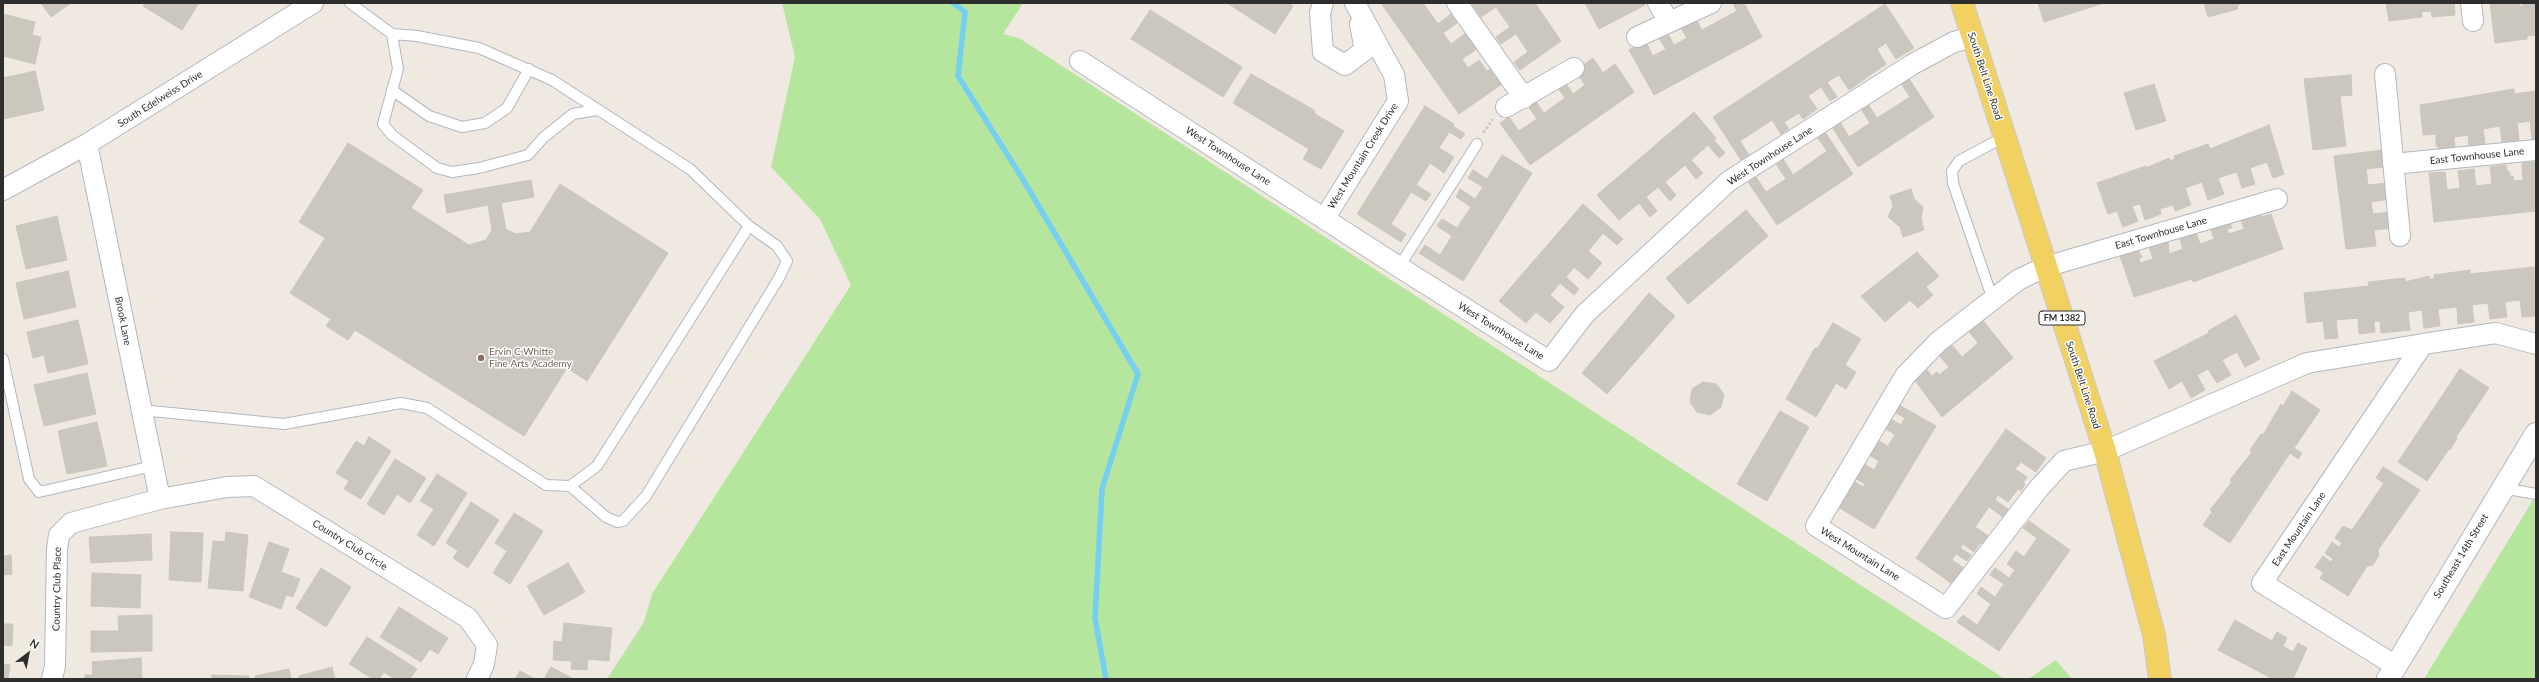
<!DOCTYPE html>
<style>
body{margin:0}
#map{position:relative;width:2539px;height:682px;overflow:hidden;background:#efe9e1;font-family:Lato,sans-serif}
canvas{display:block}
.frame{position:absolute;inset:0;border:4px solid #2e2e2e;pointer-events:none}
.north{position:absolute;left:8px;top:634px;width:40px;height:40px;-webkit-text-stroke:3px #fff;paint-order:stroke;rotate:32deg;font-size:11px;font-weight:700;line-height:16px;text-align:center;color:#2e2e2e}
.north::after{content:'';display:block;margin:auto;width:14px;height:18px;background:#2e2e2e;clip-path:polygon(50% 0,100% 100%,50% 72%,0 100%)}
</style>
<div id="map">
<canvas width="2539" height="682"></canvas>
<div class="frame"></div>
<div class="north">N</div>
</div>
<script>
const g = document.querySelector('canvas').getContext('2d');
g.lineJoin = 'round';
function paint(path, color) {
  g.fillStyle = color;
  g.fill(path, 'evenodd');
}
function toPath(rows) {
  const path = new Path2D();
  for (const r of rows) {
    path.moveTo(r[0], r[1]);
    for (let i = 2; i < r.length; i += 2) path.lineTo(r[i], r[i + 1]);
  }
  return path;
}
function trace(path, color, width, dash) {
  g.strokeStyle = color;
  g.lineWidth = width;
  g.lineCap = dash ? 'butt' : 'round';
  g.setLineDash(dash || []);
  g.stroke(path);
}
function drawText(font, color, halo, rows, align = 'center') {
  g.font = font + ' Lato,sans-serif';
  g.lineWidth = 3;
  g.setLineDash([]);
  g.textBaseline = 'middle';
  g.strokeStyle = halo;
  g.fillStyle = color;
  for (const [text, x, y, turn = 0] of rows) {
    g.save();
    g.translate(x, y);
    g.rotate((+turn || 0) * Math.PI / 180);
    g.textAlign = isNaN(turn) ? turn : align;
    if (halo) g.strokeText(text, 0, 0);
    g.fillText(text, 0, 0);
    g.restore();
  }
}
paint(toPath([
 [782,3,1023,3,1003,34,1019,38,2005,679,607,679,644,622,652,594,851,285,820,219,771,167,795,57],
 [2536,495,2536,679,2424,679],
 [2056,660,2072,679,2028,679]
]), '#b6e59e');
trace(toPath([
 [953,3,965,12,958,76,1022,178,1138,374,1102,489,1095,618,1106,679]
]), '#75cff0', 5.5);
const building = toPath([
 [41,3,71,3,51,17,41,3],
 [145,3,199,3,182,30,143,6,145,3],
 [1227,3,1288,3,1293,6,1275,34,1227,3],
 [1381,3,1423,3,1438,24,1451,14,1457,23,1443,33,1451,44,1466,33,1477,49,1462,59,1468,68,1479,60,1487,71,1491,69,1502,84,1459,114,1381,3],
 [1471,3,1535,3,1561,41,1520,70,1514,62,1528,52,1516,34,1501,44,1496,37,1510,27,1496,7,1481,17,1471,3],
 [1585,3,1644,3,1645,5,1599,29,1585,3],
 [1733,3,1744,3,1762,37,1654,95,1629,50,1645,41,1653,56,1666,49,1657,35,1666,30,1674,45,1687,38,1678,23,1694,15,1702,30,1737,11,1733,3],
 [2038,3,2104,3,2044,22,2038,3],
 [2204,3,2244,3,2237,5,2238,9,2208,17,2204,3],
 [2386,3,2454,3,2455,15,2432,17,2431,11,2421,12,2422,17,2389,21,2386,3],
 [2490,3,2519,3,2519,6,2523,6,2523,3,2536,3,2536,35,2527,36,2527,39,2495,43,2490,3],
 [1885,4,1914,48,1896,59,1886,43,1877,49,1886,64,1849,90,1839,75,1827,82,1837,97,1830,101,1821,87,1808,96,1817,109,1803,119,1799,113,1784,122,1789,129,1781,134,1772,120,1740,141,1749,155,1741,160,1713,117,1885,4],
 [1150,10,1242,67,1223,97,1131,39,1150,10],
 [3,14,35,22,32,35,41,37,35,64,3,56,3,14],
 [1593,58,1603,73,1615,64,1634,92,1530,165,1500,123,1509,117,1519,131,1537,119,1527,104,1534,99,1544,113,1565,98,1555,84,1563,79,1573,94,1585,85,1575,71,1593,58],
 [35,71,44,110,3,119,3,78,35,71],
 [1251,74,1314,110,1315,114,1344,131,1321,169,1303,159,1309,149,1233,103,1251,74],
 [2351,75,2352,95,2340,96,2346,146,2313,150,2304,79,2351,75],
 [1908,77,1934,117,1858,167,1832,127,1840,122,1849,137,1870,123,1861,109,1868,104,1877,118,1910,97,1900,82,1908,77],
 [2154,84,2166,121,2136,130,2124,93,2154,84],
 [2514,89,2514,94,2536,91,2536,139,2532,140,2530,121,2517,123,2519,140,2502,142,2500,126,2483,129,2485,144,2469,146,2468,135,2454,137,2455,148,2439,150,2438,146,2436,146,2436,134,2423,135,2420,105,2514,89],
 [1425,106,1454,124,1453,126,1465,134,1461,139,1449,132,1439,148,1454,157,1444,173,1430,163,1416,185,1431,194,1426,201,1411,192,1391,224,1406,234,1401,242,1357,214,1425,106],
 [1694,112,1716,138,1714,140,1725,153,1719,158,1708,145,1691,160,1703,173,1696,179,1685,165,1665,182,1676,195,1670,201,1658,187,1646,197,1657,211,1650,217,1639,203,1619,220,1597,195,1694,112],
 [2269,125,2284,174,2273,178,2267,162,2250,168,2255,184,2242,188,2237,172,2218,178,2224,194,2208,200,2202,182,2185,188,2191,205,2175,211,2173,205,2160,209,2161,214,2145,220,2140,204,2132,206,2138,221,2123,227,2117,211,2108,214,2097,183,2146,166,2146,168,2169,158,2170,161,2175,159,2174,156,2208,144,2210,149,2269,125],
 [1825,132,1853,174,1777,225,1748,182,1756,177,1766,192,1786,179,1776,164,1783,159,1793,175,1827,151,1817,137,1825,132],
 [348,143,423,190,411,208,469,245,486,240,492,230,488,205,447,213,444,195,531,180,534,197,501,203,506,229,515,234,530,232,560,184,668,253,587,381,567,368,524,436,355,330,348,340,326,326,331,319,290,293,325,238,299,222,348,143],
 [2383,150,2385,167,2366,169,2368,185,2388,183,2390,199,2371,202,2373,214,2390,212,2392,228,2374,230,2376,246,2346,249,2334,156,2383,150],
 [1502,155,1532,173,1463,281,1419,253,1425,245,1440,255,1452,236,1437,226,1442,219,1457,228,1471,207,1456,197,1460,189,1475,199,1483,187,1468,178,1473,170,1487,179,1502,155],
 [2536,162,2536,211,2434,222,2429,173,2445,172,2447,190,2460,188,2458,171,2474,169,2476,186,2492,184,2490,167,2506,165,2507,171,2509,171,2510,176,2513,176,2514,181,2523,180,2522,163,2536,162],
 [1911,189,1914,199,1923,207,1921,219,1924,230,1903,237,1900,227,1888,217,1893,206,1890,196,1911,189],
 [1583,204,1623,239,1617,245,1603,233,1588,251,1602,263,1588,279,1574,267,1566,277,1579,289,1574,295,1560,283,1550,295,1564,307,1550,323,1536,312,1526,323,1499,301,1583,204],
 [2255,207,2261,217,2271,214,2283,249,2193,282,2192,279,2134,297,2118,250,2135,245,2142,257,2139,258,2140,263,2153,259,2148,243,2168,241,2169,254,2183,249,2178,232,2194,226,2200,244,2214,239,2209,222,2229,221,2232,228,2227,229,2229,234,2244,229,2238,213,2255,207],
 [1746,210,1768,236,1688,304,1666,278,1746,210],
 [57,216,67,260,26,269,16,226,57,216],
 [1917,252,1939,276,1926,287,1933,295,1918,308,1910,300,1885,322,1861,296,1917,252],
 [2534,267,2536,316,2522,317,2520,300,2505,302,2507,317,2490,319,2488,303,2472,305,2474,322,2458,324,2457,307,2438,309,2440,326,2424,328,2422,310,2408,312,2410,330,2381,333,2380,321,2374,321,2375,332,2359,334,2358,318,2336,320,2338,338,2325,339,2323,321,2307,323,2304,293,2369,286,2368,282,2405,278,2405,282,2429,276,2429,279,2434,279,2434,275,2470,270,2470,274,2534,267],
 [68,271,76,307,24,319,16,283,68,271],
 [1649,293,1675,316,1607,394,1582,373,1649,293],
 [2236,315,2260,359,2245,367,2237,352,2222,360,2231,375,2217,383,2208,369,2197,375,2205,390,2191,398,2182,381,2169,389,2154,361,2209,333,2208,331,2236,315],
 [1981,318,2013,358,1942,417,1911,375,1923,365,1932,376,1937,372,1939,375,1949,367,1938,354,1950,343,1962,357,1978,343,1967,329,1981,318],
 [78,320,88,364,48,373,44,355,33,358,27,332,78,320],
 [1833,323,1861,339,1845,365,1856,372,1846,389,1836,383,1816,417,1786,399,1815,348,1817,349,1833,323],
 [2460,369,2489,388,2456,437,2457,438,2450,450,2449,449,2427,481,2398,462,2460,369],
 [87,373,96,414,44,426,34,385,87,373],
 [1703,382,1716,384,1724,394,1721,407,1710,415,1697,412,1690,402,1692,389,1703,382],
 [2292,391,2320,410,2294,448,2302,453,2298,459,2290,453,2230,543,2203,525,2212,512,2210,510,2232,482,2230,480,2252,452,2250,450,2261,434,2263,435,2281,404,2283,406,2292,391],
 [1894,402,1936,426,1874,529,1833,504,1854,481,1863,487,1865,484,1850,475,1859,461,1874,470,1879,461,1864,452,1873,438,1888,446,1895,435,1882,426,1887,417,1901,425,1905,418,1889,409,1894,402],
 [1780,411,1809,427,1767,501,1737,484,1780,411],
 [97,422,107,466,67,474,58,431,97,422],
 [2006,429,2046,458,2036,472,2021,462,2015,469,2027,477,2023,483,2025,484,2021,491,2018,489,2008,502,1998,495,1995,500,2008,509,2003,517,1989,507,1975,527,1990,537,1984,545,1980,543,1974,552,1963,544,1960,548,1971,555,1967,561,1956,554,1952,560,1967,570,1955,586,1916,558,2006,429],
 [369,437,391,451,361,499,344,489,349,481,336,473,356,441,364,446,369,437],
 [395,459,426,478,410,503,397,494,384,515,367,504,395,459],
 [2383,467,2420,490,2378,550,2379,555,2373,565,2367,566,2348,596,2320,578,2324,573,2315,567,2323,556,2331,562,2333,559,2325,553,2332,542,2339,547,2342,543,2335,538,2343,526,2352,530,2384,483,2376,478,2383,467],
 [437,474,467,493,434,546,417,535,434,509,420,501,437,474],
 [471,502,499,520,468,568,453,558,458,551,446,543,471,502],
 [514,513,543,531,510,584,493,573,507,551,495,543,514,513],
 [2029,521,2070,550,1999,651,1957,622,1963,615,1977,625,1991,604,1977,594,1981,587,1995,597,2004,584,1990,575,1995,568,2009,578,2015,570,2007,564,2016,551,2024,557,2037,538,2023,528,2029,521],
 [171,532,203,533,201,582,169,580,171,532],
 [226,532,248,535,243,591,208,588,213,541,225,542,226,532],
 [151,534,152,560,91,563,89,537,151,534],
 [269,542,289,549,281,572,300,579,293,597,286,595,281,609,249,597,269,542],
 [11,555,12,574,3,575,3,556,11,555],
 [568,563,585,592,544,615,527,586,568,563],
 [321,568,351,587,326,627,296,608,321,568],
 [92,573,141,575,140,608,91,606,92,573],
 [399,607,448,638,438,654,430,649,421,662,380,637,399,607],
 [152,615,152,651,91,652,91,631,119,631,118,616,152,615],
 [2235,620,2272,641,2277,632,2287,638,2283,646,2293,652,2298,643,2307,648,2293,679,2273,679,2218,650,2235,620],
 [564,623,612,628,609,661,588,659,587,670,571,669,572,661,553,660,554,641,562,642,564,623],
 [3,624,13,624,12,646,3,645,3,624],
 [367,637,417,669,410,679,395,679,384,672,379,679,373,679,349,664,367,637],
 [141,658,142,679,85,679,85,675,93,675,92,662,141,658],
 [3,664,10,665,8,679,3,679,3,664],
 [332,667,335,679,300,679,299,676,332,667],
 [551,667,574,679,544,679,551,667],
 [289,669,291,679,256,679,255,676,289,669],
 [520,671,535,679,515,679,520,671],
 [212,675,249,676,249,679,212,679,212,675]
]);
paint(building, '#cbc7bf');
trace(building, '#cbc5ba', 1);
const service = toPath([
 [392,34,398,69,383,124,392,135,437,168,452,172,479,168,528,155,543,138,573,114,597,110],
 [392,90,429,116,462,127,485,123,507,108,529,69],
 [1399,267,1477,144],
 [1993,300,1953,183,1952,171,1959,161,2004,137],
 [3,359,29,479,39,492,153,466],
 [141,410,284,424,401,403,427,408,546,485,570,486,597,466,749,226,690,169,552,80,479,48,417,36,392,34,350,3],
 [570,486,606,517,617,522,623,521,646,496,779,278,787,261,777,246,749,226],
 [2502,488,2536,494]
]);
const minor = toPath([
 [1323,3,1320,13,1323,52,1345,65,1365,50,1360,24],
 [1457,3,1524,98],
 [1658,3,1669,22],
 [2471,3,2473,21],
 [1637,37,1711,3],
 [1080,61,1399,267,1549,361,1585,314,1729,181,1913,64,1954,42,1973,37],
 [2385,74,2400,236],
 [1506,107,1574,68],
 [87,144,160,499],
 [2393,164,2536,150],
 [3,190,87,144,313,3],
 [2277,199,2045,267,2018,280,1938,342,1905,376,1816,526,1946,608,2039,488,2064,461,2105,451,2307,363,2423,344],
 [1324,219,1398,101,1394,75,1355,3],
 [2396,666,2262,583,2423,344,2496,333,2536,344],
 [52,679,55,666,57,549,59,535,71,523,160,499,227,487,254,486,468,618,487,645,484,664,477,679]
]);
const tertiary = toPath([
 [2388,679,2536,434]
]);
const primary = toPath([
 [1962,3,2105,451,2154,635,2160,679]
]);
trace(service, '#b4b7c1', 12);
trace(minor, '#b4b7c1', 22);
trace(tertiary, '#b4b7c1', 24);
trace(primary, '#c9c9c9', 24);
trace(toPath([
 [1483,133,1493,119]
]), '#c9c9c9', 2.5, [3, 2]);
trace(service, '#fff', 10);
trace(minor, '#fff', 20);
trace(tertiary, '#fff', 22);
trace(primary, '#f2d163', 22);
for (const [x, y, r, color] of [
 [481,358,4,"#8d6e63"]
]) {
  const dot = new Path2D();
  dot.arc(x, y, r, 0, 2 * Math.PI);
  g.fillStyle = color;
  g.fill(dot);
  trace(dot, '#fff', 1.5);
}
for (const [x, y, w] of [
 [2062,318,46]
]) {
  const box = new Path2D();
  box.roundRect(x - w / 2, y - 7, w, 14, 3);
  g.fillStyle = '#fff';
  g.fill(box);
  trace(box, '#2e2e2e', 1);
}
drawText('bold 9px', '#2e2e2e', null, [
 ["FM 1382",2062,318]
]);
drawText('10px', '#2e2e2e', '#fff', [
 ["South Belt Line Road",1985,76,72],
 ["South Edelweiss Drive",160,99,-32],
 ["West Townhouse Lane",1228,156,33],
 ["West Mountain Creek Drive",1363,156,-58],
 ["West Townhouse Lane",1770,156,-33],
 ["East Townhouse Lane",2477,156,-6],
 ["East Townhouse Lane",2161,233,-16],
 ["Brook Lane",123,321,79],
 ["West Townhouse Lane",1501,331,32],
 ["South Belt Line Road",2083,385,72],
 ["East Mountain Lane",2299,529,-56],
 ["Country Club Circle",350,545,32],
 ["West Mountain Lane",1860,554,32],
 ["Southeast 14th Street",2461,556,-59],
 ["Country Club Place",57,589,-89]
]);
drawText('10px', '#785e54', '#fff', [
 ["Ervin C Whitte",489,352],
 ["Fine Arts Academy",489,364]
], 'left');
</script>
